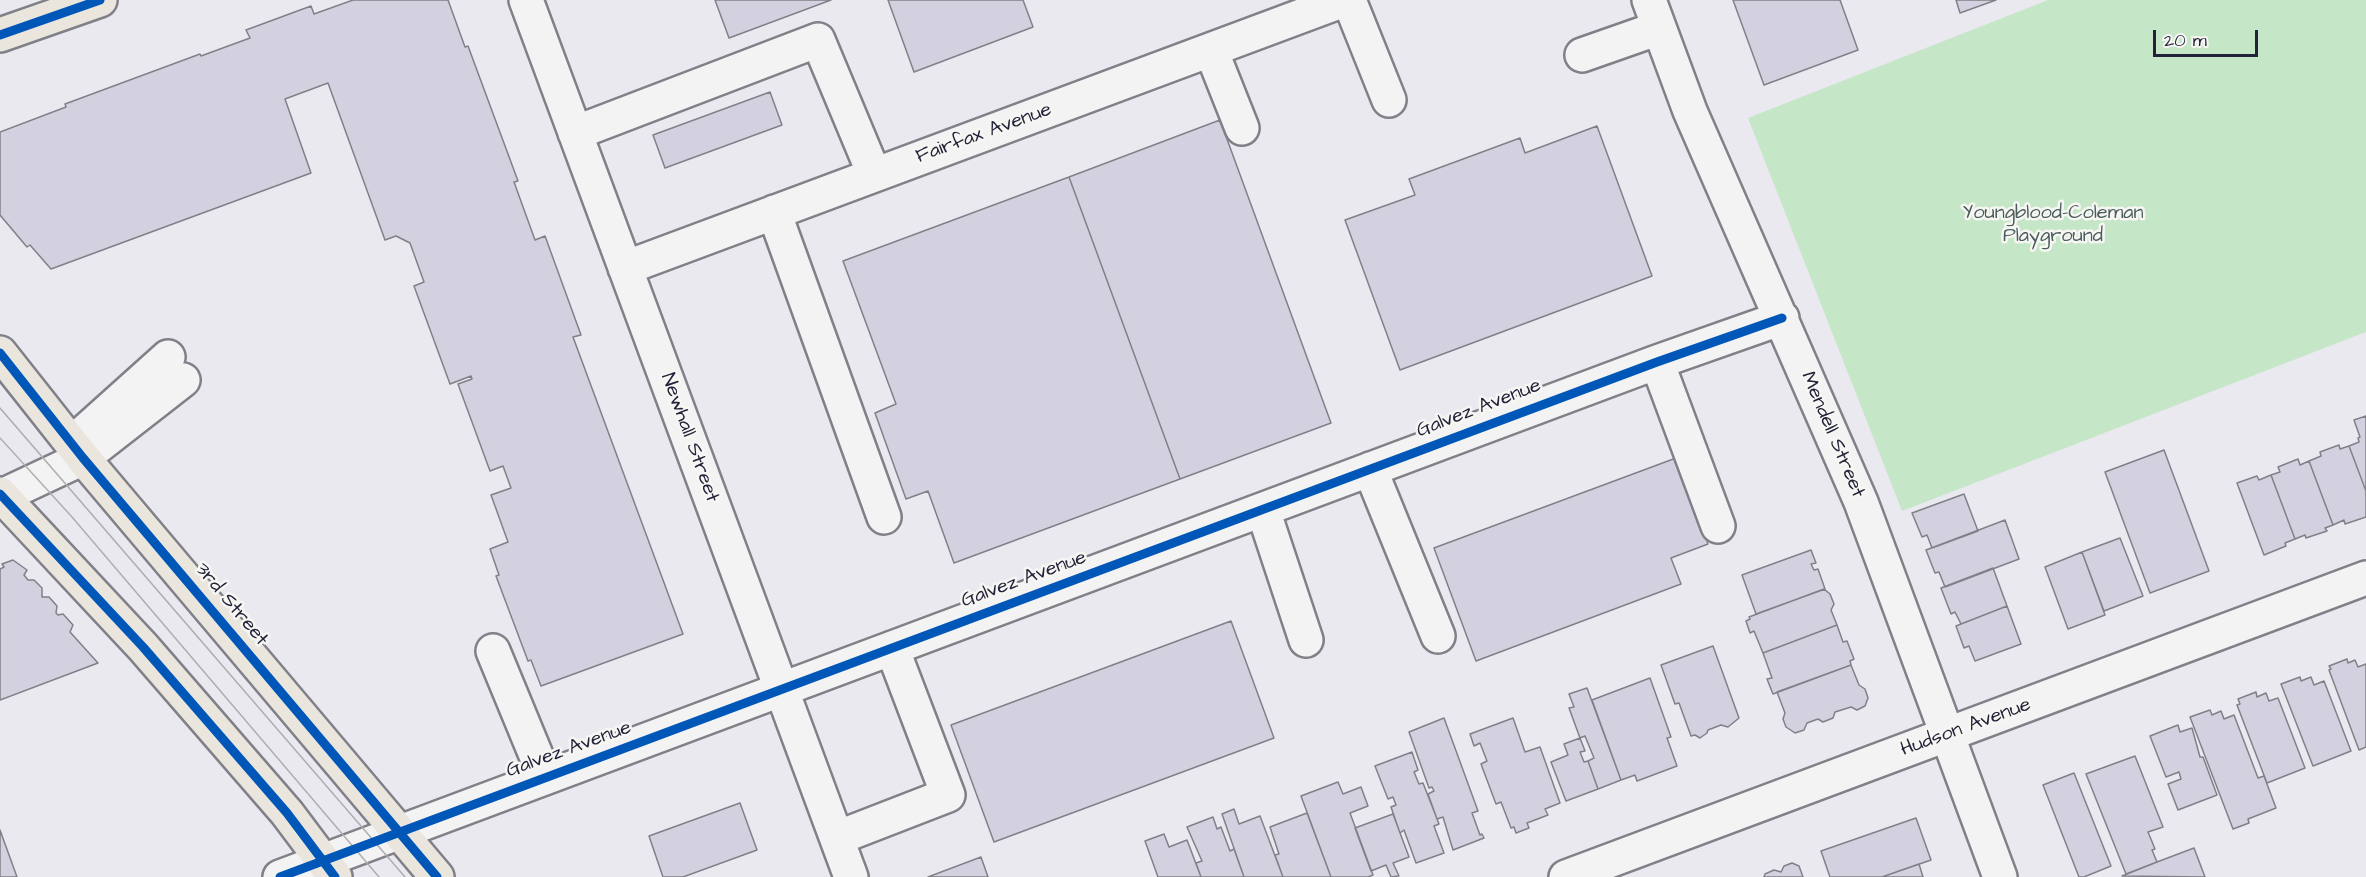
<!DOCTYPE html>
<style>
body{margin:0}
#map{position:relative;width:2366px;height:877px;overflow:hidden;background:#eae9f0;font-family:"Architects Daughter",sans-serif}
canvas{display:block}
.scale{position:absolute;left:2153px;top:30px;width:105px;height:27px;box-sizing:border-box;border:3px solid #22223b;border-top:0;padding-left:8px;font-size:18px;line-height:21px;white-space:nowrap;color:#22223b;-webkit-text-stroke:4px #f6f6f2;paint-order:stroke}
</style>
<div id="map">
<canvas width="2366" height="877"></canvas>
<div class="scale">20 m</div>
</div>
<script>
const g = document.querySelector('canvas').getContext('2d');
g.lineJoin = 'round';
function paint(path, color) {
  g.fillStyle = color;
  g.fill(path, 'evenodd');
}
function toPath(rows) {
  const path = new Path2D();
  for (const r of rows) {
    path.moveTo(r[0], r[1]);
    for (let i = 2; i < r.length; i += 2) path.lineTo(r[i], r[i + 1]);
  }
  return path;
}
function trace(path, color, width, dash) {
  g.strokeStyle = color;
  g.lineWidth = width;
  g.lineCap = dash ? 'butt' : 'round';
  g.setLineDash(dash || []);
  g.stroke(path);
}
function drawText(font, color, halo, rows, align = 'center') {
  g.font = font + ' "Architects Daughter",sans-serif';
  g.lineWidth = 5;
  g.setLineDash([]);
  g.textBaseline = 'middle';
  g.strokeStyle = halo;
  g.fillStyle = color;
  for (const [text, x, y, turn = 0] of rows) {
    g.save();
    g.translate(x, y);
    g.rotate((+turn || 0) * Math.PI / 180);
    g.textAlign = isNaN(turn) ? turn : align;
    if (halo) g.strokeText(text, 0, 0);
    g.fillText(text, 0, 0);
    g.restore();
  }
}
paint(toPath([
 [2048,0,2366,0,2366,332,1902,511,1748,118]
]), '#c6e6c8');
const building = toPath([
 [353,0,448,0,465,47,468,46,518,181,514,182,535,240,545,236,581,335,573,337,683,634,541,686,531,660,528,661,496,576,499,575,490,549,508,542,491,495,511,488,503,466,490,471,458,384,472,379,471,376,450,384,414,286,424,282,410,243,396,236,385,240,328,83,285,99,311,173,51,269,30,245,27,247,0,215,0,132,66,107,65,104,200,54,201,56,250,38,246,30,311,6,314,14,353,0],
 [715,0,831,0,729,38,715,0],
 [888,0,1023,0,1033,27,914,72,888,0],
 [1733,0,1840,0,1858,50,1764,85,1733,0],
 [1956,0,1996,0,1960,13,1956,0],
 [770,92,782,125,665,168,653,135,770,92],
 [1220,120,1331,423,1180,479,1069,177,1220,120],
 [1597,126,1652,276,1400,370,1345,220,1415,195,1409,179,1520,138,1525,153,1597,126],
 [1069,177,1180,479,954,563,928,491,906,499,875,413,896,404,843,261,1069,177],
 [2366,416,2366,491,2349,446,2359,442,2358,438,2360,437,2354,420,2366,416],
 [2339,445,2340,449,2349,446,2366,491,2366,517,2345,524,2344,520,2333,525,2309,461,2321,456,2320,452,2339,445],
 [2164,450,2209,571,2150,593,2105,472,2164,450],
 [1676,458,1708,544,1671,558,1681,584,1476,661,1434,548,1676,458],
 [2298,459,2300,465,2309,461,2333,525,2325,528,2327,531,2306,538,2305,535,2295,539,2271,475,2280,472,2278,467,2298,459],
 [2271,475,2295,539,2285,543,2286,546,2264,555,2237,483,2257,476,2259,480,2271,475],
 [1964,494,1978,531,1932,548,1927,535,1922,537,1912,513,1964,494],
 [2005,520,2019,559,1945,587,1939,572,1935,573,1926,550,2005,520],
 [2120,538,2143,596,2104,611,2082,552,2120,538],
 [1811,550,1816,563,1811,564,1814,570,1818,569,1825,589,1756,614,1742,575,1811,550],
 [2082,552,2105,615,2068,629,2045,567,2082,552],
 [13,560,27,570,24,575,28,580,34,580,42,588,42,597,49,597,57,606,56,613,58,615,63,614,73,625,70,632,98,663,0,700,0,569,4,567,2,564,13,560],
 [1993,568,2007,606,1961,624,1955,612,1951,614,1941,588,1993,568],
 [1824,589,1830,594,1834,604,1831,610,1837,625,1763,653,1754,631,1750,633,1746,621,1750,619,1749,617,1824,589],
 [2007,606,2021,644,1975,661,1969,646,1964,648,1956,626,2007,606],
 [1231,621,1274,738,994,842,951,725,1231,621],
 [1837,625,1843,642,1847,641,1854,659,1850,661,1851,665,1773,694,1767,679,1772,678,1763,653,1837,625],
 [1713,646,1739,718,1728,727,1721,725,1708,730,1707,733,1700,738,1695,735,1691,736,1679,703,1675,704,1661,665,1713,646],
 [2347,659,2348,663,2355,660,2358,667,2366,664,2366,747,2359,750,2329,670,2331,669,2329,666,2347,659],
 [1851,665,1859,685,1865,689,1868,698,1865,706,1857,710,1851,707,1835,712,1833,718,1823,722,1818,719,1807,723,1804,730,1795,733,1786,727,1783,719,1785,713,1777,692,1851,665],
 [2300,677,2301,681,2311,677,2314,685,2324,681,2351,751,2313,766,2281,684,2300,677],
 [1650,678,1671,737,1667,738,1677,766,1637,781,1635,775,1621,780,1592,700,1650,678],
 [1587,688,1621,780,1598,789,1588,761,1594,758,1585,736,1580,738,1569,708,1574,707,1569,694,1587,688],
 [2256,692,2257,697,2266,693,2269,701,2278,698,2305,768,2267,783,2237,705,2240,704,2238,699,2256,692],
 [2210,710,2212,715,2221,711,2224,719,2234,715,2258,778,2264,776,2276,808,2248,819,2249,823,2233,829,2190,717,2210,710],
 [1444,718,1478,811,1472,813,1480,835,1482,834,1484,838,1453,850,1443,817,1437,819,1428,794,1434,791,1432,787,1429,788,1409,732,1444,718],
 [1513,718,1525,752,1540,747,1560,803,1545,809,1548,815,1527,823,1529,828,1516,833,1514,827,1511,828,1501,802,1496,804,1481,764,1487,761,1480,743,1474,746,1470,734,1513,718],
 [2178,725,2180,732,2192,728,2200,757,2203,757,2217,795,2178,810,2168,784,2181,779,2179,772,2166,777,2150,736,2178,725],
 [1580,738,1585,751,1580,752,1584,762,1588,761,1598,789,1566,801,1551,762,1568,755,1564,744,1580,738],
 [1412,752,1418,770,1414,772,1419,784,1423,783,1439,824,1434,826,1444,853,1416,863,1404,830,1400,833,1391,807,1396,805,1393,797,1388,799,1375,766,1412,752],
 [2135,756,2163,827,2148,832,2155,849,2152,850,2157,862,2126,874,2086,774,2135,756],
 [2074,773,2111,866,2084,877,2079,877,2043,785,2074,773],
 [1338,782,1343,794,1361,787,1368,806,1350,813,1373,875,1368,877,1331,877,1301,796,1338,782],
 [740,803,757,850,683,877,663,877,649,836,740,803],
 [1234,809,1239,824,1260,816,1283,877,1244,877,1222,814,1234,809],
 [1307,813,1331,877,1283,877,1275,855,1279,854,1270,827,1307,813],
 [1393,814,1409,857,1393,863,1399,876,1391,877,1386,865,1371,871,1355,828,1393,814],
 [1213,817,1217,829,1221,827,1230,851,1234,849,1244,877,1201,877,1196,863,1202,861,1187,827,1213,817],
 [1916,818,1931,860,1882,877,1830,877,1821,851,1916,818],
 [0,830,17,877,0,877,0,830],
 [1164,834,1169,847,1187,840,1201,877,1158,877,1145,841,1164,834],
 [2194,848,2205,877,2122,876,2157,862,2194,848],
 [981,857,988,877,928,877,981,857],
 [1792,863,1799,866,1803,877,1764,877,1765,874,1774,870,1781,872,1784,866,1792,863],
 [1919,864,1923,877,1882,877,1919,864]
]);
paint(building, '#d3d1df');
trace(building, '#808088', 1.5);
const minor = toPath([
 [526,0,851,877],
 [1349,0,1389,100],
 [1649,0,1690,111,1861,502,2000,877],
 [1211,50,1242,128],
 [1582,55,1659,28],
 [575,133,818,40,874,174],
 [774,212,884,517],
 [625,268,1344,0],
 [1657,362,1718,526],
 [80,436,168,357],
 [1370,469,1438,636],
 [0,497,83,458,183,380],
 [1263,510,1306,640],
 [493,651,545,777],
 [837,838,948,795,892,648],
 [280,877,1657,362,1782,318],
 [1566,877,2366,578]
]);
const major = toPath([
 [0,35,100,0],
 [0,353,83,458,437,877],
 [0,494,143,647,287,813,335,877]
]);
trace(minor, '#808088', 38);
trace(major, '#808088', 38);
trace(minor, '#f3f3f3', 33);
trace(major, '#eae6de', 33);
trace(toPath([
 [0,408,405,877],
 [0,438,72,517,379,877]
]), '#aeaeb1', 1.5);
trace(toPath([
 [0,35,100,0],
 [0,353,83,458,437,877],
 [0,494,143,647,287,813,335,877],
 [280,877,1657,362,1782,318]
]), '#0057b8', 9);
drawText('20px', '#22223b', '#f6f6f2', [
 ["Fairfax Avenue",984,134,-20],
 ["Galvez Avenue",1479,409,-21],
 ["Mendell Street",1832,435,67],
 ["Newhall Street",689,438,70],
 ["Galvez Avenue",1024,580,-20],
 ["3rd Street",231,605,50],
 ["Hudson Avenue",1966,728,-20],
 ["Galvez Avenue",569,750,-20]
]);
drawText('20px', '#4a5c5c', '#f6f6f2', [
 ["Youngblood-Coleman",2053,214],
 ["Playground",2053,237]
]);
</script>
